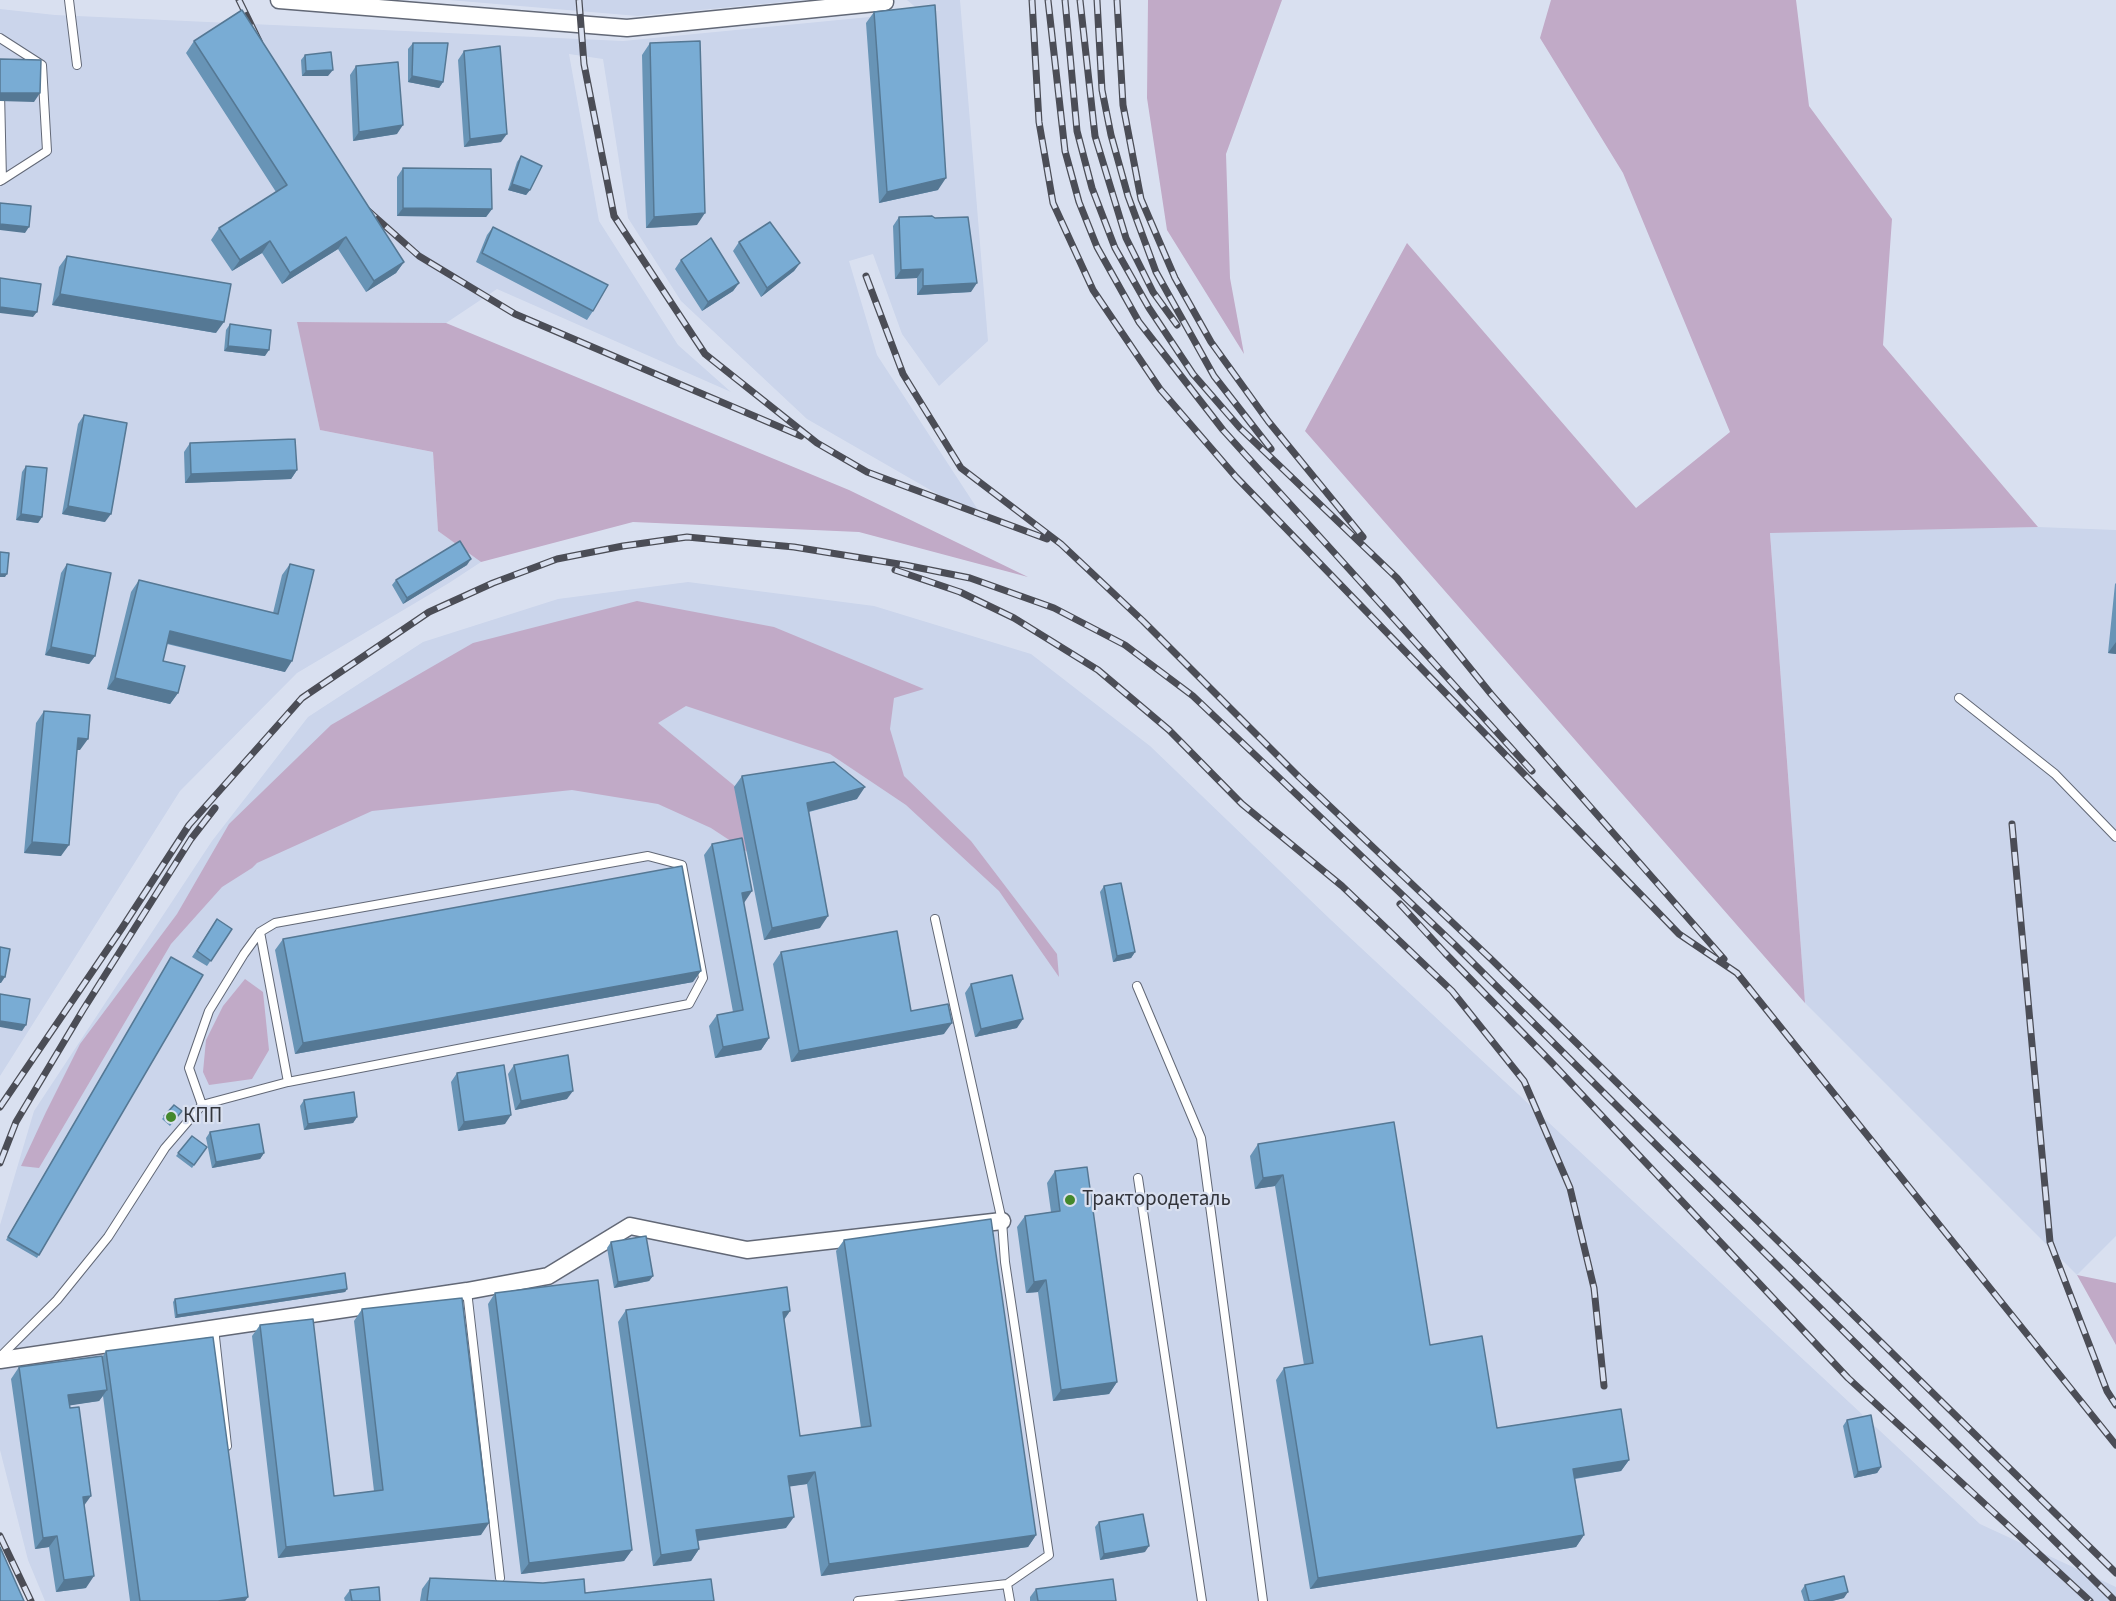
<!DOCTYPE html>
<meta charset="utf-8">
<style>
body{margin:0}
canvas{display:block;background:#d9e0f0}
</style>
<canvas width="2116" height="1601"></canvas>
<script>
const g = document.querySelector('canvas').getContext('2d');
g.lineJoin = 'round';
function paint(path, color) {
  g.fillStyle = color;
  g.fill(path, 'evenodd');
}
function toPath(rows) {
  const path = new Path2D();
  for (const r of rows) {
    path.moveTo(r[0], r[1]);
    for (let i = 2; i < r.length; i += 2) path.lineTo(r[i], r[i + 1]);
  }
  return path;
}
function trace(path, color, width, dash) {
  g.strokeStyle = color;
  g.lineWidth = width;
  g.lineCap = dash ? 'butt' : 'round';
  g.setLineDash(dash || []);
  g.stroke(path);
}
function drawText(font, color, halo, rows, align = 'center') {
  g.font = font + ' "Source Sans 3",sans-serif';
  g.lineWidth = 4.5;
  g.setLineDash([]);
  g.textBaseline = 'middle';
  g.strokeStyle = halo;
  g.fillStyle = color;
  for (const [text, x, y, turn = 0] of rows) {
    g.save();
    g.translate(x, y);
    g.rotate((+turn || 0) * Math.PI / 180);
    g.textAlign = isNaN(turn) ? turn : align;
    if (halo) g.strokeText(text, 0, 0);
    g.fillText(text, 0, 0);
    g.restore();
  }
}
paint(toPath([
 [449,0,804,0,638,16],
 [907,0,960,0,988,341,939,386,902,334,873,254,849,261,877,355,986,522,807,419,681,301,628,218,603,59,569,54,599,221,678,345,731,392,497,289,446,323,298,322,320,430,433,452,438,531,481,562,449,583,297,673,180,791,0,1076,0,9,55,15,623,41,941,10,920,11],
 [2038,527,2116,530,2116,1236,2077,1275,1805,1003,1770,532],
 [688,582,874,606,1031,654,1150,746,1331,920,1980,1524,2116,1587,2116,1601,45,1601,28,1560,0,1450,0,1225,34,1111,212,841,308,717,423,642,558,599]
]), '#cbd5eb');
paint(toPath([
 [1148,0,1282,0,1226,154,1230,278,1244,354,1167,230,1147,98],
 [1551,0,1796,0,1809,106,1892,219,1883,345,2038,527,1770,533,1805,1003,1305,431,1407,243,1636,508,1730,432,1623,173,1540,38],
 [297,322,446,323,849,490,1028,577,859,532,633,522,481,562,438,531,433,452,320,430],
 [637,601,774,627,924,689,894,698,890,729,904,776,971,841,1057,954,1059,977,999,891,906,805,830,754,686,706,658,723,742,792,749,853,711,828,658,804,572,790,372,811,257,863,252,868,222,887,171,944,39,1168,21,1166,46,1112,80,1044,177,914,229,824,331,725,473,643],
 [245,979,263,992,269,1050,252,1079,209,1085,203,1072,206,1040,223,1006],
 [2077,1275,2116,1283,2116,1345]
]), '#c1aac7');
const lane = toPath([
 [69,0,77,65],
 [0,38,42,65,47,151,2,180],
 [0,181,2,180,0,92],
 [1959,698,2055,774,2116,837],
 [935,919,1002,1221,1005,1262,1049,1555,1007,1584,1010,1601],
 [260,932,288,1082],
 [1137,986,1201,1138,1263,1601],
 [1138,1178,1202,1601],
 [467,1291,500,1578],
 [214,1328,227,1446],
 [0,1357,57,1300,108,1237,165,1148,202,1105,288,1082,689,1004,703,978,682,865,648,856,275,923,260,932,244,954,209,1011,189,1068,202,1105],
 [858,1601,1007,1584]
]);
const street = toPath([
 [279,0,627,28,885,2],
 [0,1360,467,1291,548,1276,630,1226,747,1250,1002,1221]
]);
trace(lane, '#626876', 10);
trace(street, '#626876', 19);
trace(lane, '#fff', 8);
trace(street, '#fff', 16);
const rail = toPath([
 [239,0,259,41],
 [579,0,584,64,614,216,705,354,817,443,867,472,1047,539],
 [1032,0,1039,122,1053,203,1093,290,1160,389,1236,477,1679,934,1737,973,2116,1445],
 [1048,0,1065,151,1079,202,1097,247,1139,322,1223,430,1532,771],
 [1065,0,1077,131,1092,188,1115,248,1149,308,1193,374,1240,428,1397,578,1491,694,1724,959],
 [1080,0,1095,136,1126,238,1153,292,1177,325],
 [1097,0,1102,90,1111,135,1128,196,1156,272,1214,376,1271,449],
 [1117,0,1123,105,1141,199,1175,278,1211,342,1268,421,1363,537],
 [365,208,419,256,515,314,801,436],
 [866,276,903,374,961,468,1061,544,1143,621,1299,777,1491,959,2116,1573],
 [895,570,960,592,1014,618,1098,670,1169,730,1242,804,1342,886,1452,991,1524,1081,1570,1188,1594,1288,1604,1386],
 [2012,824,2050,1242,2107,1391,2116,1405],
 [1400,904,1445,953,1554,1065,1848,1378,2090,1601],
 [0,1107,122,928,189,825,302,698,429,612,493,583,557,559,623,546,687,537,794,547,905,565,970,578,1054,608,1125,645,1193,696,1455,945,2115,1601],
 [0,1163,16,1122,83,1010,191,839,215,808],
 [0,1536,31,1601]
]);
trace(rail, '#4b4d56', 7);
trace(rail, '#d9e0f0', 4.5, [14]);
paint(toPath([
 [874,12,938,190,879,203,866,23],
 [194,41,404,262,396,273,366,292,338,249,282,284,262,253,232,271,211,240,219,228,276,192,186,53],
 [413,43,443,82,439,88,408,82,408,49],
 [650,43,697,225,646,228,642,55],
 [464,51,501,142,464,147,458,60],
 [305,55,328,76,302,76,301,60],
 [356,66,397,134,353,141,350,75],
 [521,156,530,190,526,195,508,190,517,162],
 [403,168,492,209,486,217,397,216,397,177],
 [899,217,971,292,917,295,917,278,895,279,893,226],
 [493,227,593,311,587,320,476,262,487,235],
 [739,242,800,263,794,271,761,297,733,251],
 [67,256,216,333,52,305,59,267],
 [681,260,739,283,733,291,702,311,675,269],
 [230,324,265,356,224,351,226,330],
 [84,415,105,522,62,514,78,424],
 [190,443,297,470,291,479,185,483,184,452],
 [26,466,42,517,38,523,16,520,22,472],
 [67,564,95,656,89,664,45,655,61,573],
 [290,564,285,672,167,644,163,661,178,693,170,704,107,689,131,592,139,580,273,613,282,575],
 [467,565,403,604,392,585,396,580],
 [2116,583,2116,654,2108,653,2115,584],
 [44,711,80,750,77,750,61,856,24,853,36,723],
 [742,776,857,799,809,812,820,928,764,940,734,787],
 [712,844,744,903,743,903,769,1038,761,1050,715,1058,709,1026,717,1015,733,1012,704,855],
 [1104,886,1135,952,1131,958,1113,962,1100,892],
 [217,919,232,929,207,966,192,957],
 [283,939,693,982,295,1054,275,950],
 [781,952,911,1011,944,1034,791,1062,773,964],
 [171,957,203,975,37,1258,6,1240],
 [971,984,1017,1028,975,1037,965,993],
 [514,1065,567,1099,515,1110,508,1074],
 [457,1073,505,1124,458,1131,451,1082],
 [304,1100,357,1117,353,1123,304,1130,300,1106],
 [174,1105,182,1111,170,1126,162,1119],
 [210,1132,264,1153,260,1159,212,1168,206,1138],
 [192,1136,207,1147,192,1168,176,1156],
 [1258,1144,1430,1345,1497,1428,1629,1460,1621,1471,1575,1479,1584,1535,1576,1547,1310,1589,1276,1380,1284,1368,1304,1365,1275,1186,1255,1189,1250,1156],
 [1055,1171,1117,1382,1109,1394,1053,1401,1038,1292,1026,1293,1017,1227,1025,1216,1051,1212,1047,1183],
 [844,1240,1036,1535,1028,1547,821,1576,807,1484,789,1486,786,1528,698,1541,699,1549,691,1561,653,1566,618,1322,626,1310,790,1311,784,1320,800,1436,861,1428,836,1251],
 [611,1242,653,1276,649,1281,614,1288,607,1248],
 [347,1289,345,1292,175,1318,173,1302,175,1299],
 [495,1293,632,1550,624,1561,521,1574,488,1304],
 [362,1309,481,1535,278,1558,252,1336,260,1325,334,1496,374,1491,354,1321],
 [106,1351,248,1597,245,1601,130,1601,103,1396,99,1401,69,1405,84,1506,86,1588,56,1592,49,1547,35,1549,11,1379,19,1367,103,1356],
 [1847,1420,1881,1467,1877,1473,1854,1478,1843,1426],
 [1099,1522,1145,1552,1100,1560,1095,1527],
 [430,1578,585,1593,714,1601,420,1601,422,1589],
 [1805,1585,1844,1598,1832,1601,1804,1601,1801,1591],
 [1036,1589,1116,1601,1030,1601,1030,1597],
 [350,1590,380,1601,345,1601,344,1598]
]), '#6894b6');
paint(toPath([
 [333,70,328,76,302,76,306,71],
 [412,76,443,82,439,88,408,82],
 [0,93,40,93,34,102,0,101],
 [403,125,397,134,353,141,359,132],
 [507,134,501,142,464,147,470,139],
 [946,178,938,190,879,203,887,192],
 [512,184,530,190,526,195,508,190],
 [403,208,492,209,486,217,397,216],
 [705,213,697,225,646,228,654,217],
 [0,224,29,227,25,233,0,230],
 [346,237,338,249,282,284,290,273],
 [270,241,262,253,232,271,240,260],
 [404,262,396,273,366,292,374,281],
 [800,263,794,271,761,297,767,288],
 [923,269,917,278,895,279,901,270],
 [739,283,733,291,702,311,708,302],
 [977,283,971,292,917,295,923,286],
 [60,294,224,322,216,333,52,305],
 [0,307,37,312,33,317,0,313],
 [228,346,269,350,265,356,224,351],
 [297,470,291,479,185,483,191,474],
 [68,506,111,514,105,522,62,514],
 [21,514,42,517,38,523,16,520],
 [471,559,467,565,403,604,407,598],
 [0,574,7,574,5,577,0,577],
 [170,631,292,661,285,672,162,642],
 [2116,642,2116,654,2108,653],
 [51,647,95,656,89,664,45,655],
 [115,678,178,693,170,704,107,689],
 [78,738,88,739,80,750,70,750],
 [865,787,857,799,799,814,807,803],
 [32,842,69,845,61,856,24,853],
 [752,891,744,903,734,905,742,893],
 [828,916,820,928,764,940,772,928],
 [1135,952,1131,958,1113,962,1117,956],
 [701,971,693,982,295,1054,303,1043],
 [0,976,5,977,1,983,0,983],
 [1023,1019,1017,1028,975,1037,981,1029],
 [0,1021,26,1025,22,1031,0,1027],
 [952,1023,944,1034,791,1062,799,1051],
 [769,1038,761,1050,715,1058,723,1047],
 [573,1091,567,1099,515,1110,521,1101],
 [511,1115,505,1124,458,1131,464,1122],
 [357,1117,353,1123,304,1130,308,1124],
 [264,1153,260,1159,212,1168,216,1162],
 [1283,1175,1275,1186,1255,1189,1263,1178],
 [653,1276,649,1281,614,1288,618,1282],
 [1046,1280,1038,1292,1026,1293,1034,1282],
 [347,1289,345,1292,175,1318,177,1315],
 [790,1311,782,1322,783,1312],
 [1117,1382,1109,1394,1053,1401,1061,1390],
 [107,1390,99,1401,60,1407,68,1395],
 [1629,1460,1621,1471,1565,1480,1573,1469],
 [1881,1467,1877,1473,1854,1478,1858,1472],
 [815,1472,807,1484,780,1488,788,1476],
 [91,1496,83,1507,83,1497],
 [794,1517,786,1528,688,1542,696,1530],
 [489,1523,481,1535,278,1558,286,1547],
 [1036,1535,1028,1547,821,1576,829,1564],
 [1584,1535,1576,1547,1310,1589,1318,1578],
 [57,1536,49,1547,35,1549,43,1538],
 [1149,1546,1145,1552,1100,1560,1104,1554],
 [699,1549,691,1561,653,1566,661,1555],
 [632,1550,624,1561,521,1574,529,1563],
 [94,1576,86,1588,56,1592,64,1580],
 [1848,1592,1844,1598,1832,1601,1813,1601],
 [248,1597,245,1601,218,1601]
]), '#557894');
const building = toPath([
 [935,5,946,178,887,192,874,12,935,5],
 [242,10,404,262,374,281,346,237,290,273,270,241,240,260,219,228,287,185,194,41,242,10],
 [700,41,705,213,654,217,650,43,700,41],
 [413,43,448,43,443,82,412,76,413,43],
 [500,46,507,134,470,139,464,51,500,46],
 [331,52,333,70,306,71,305,55,331,52],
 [0,59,41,60,40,93,0,93,0,59],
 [398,62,403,125,359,132,356,66,398,62],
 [521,156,542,166,530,190,512,184,521,156],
 [403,168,491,169,492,209,403,208,403,168],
 [0,203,31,206,29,227,0,224,0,203],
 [932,216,935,218,968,217,977,283,923,286,923,269,901,270,899,217,932,216],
 [770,222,800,263,767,288,739,242,770,222],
 [493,227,608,285,593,311,482,253,493,227],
 [711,238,739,283,708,302,681,260,711,238],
 [67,256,231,284,224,322,60,294,67,256],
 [0,278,41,284,37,312,0,307,0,278],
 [230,324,271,330,269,350,228,346,230,324],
 [84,415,127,423,111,514,68,506,84,415],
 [295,439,297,470,191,474,190,443,295,439],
 [26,466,47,468,42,517,21,514,26,466],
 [460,541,471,559,407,598,396,580,460,541],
 [0,552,9,553,7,574,0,574,0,552],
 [67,564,111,573,95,656,51,647,67,564],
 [290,564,314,570,292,661,170,631,163,661,185,666,178,693,115,678,139,580,278,614,290,564],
 [44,711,90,715,88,739,78,738,69,845,32,842,44,711],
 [834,762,865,787,807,803,828,916,772,928,742,776,834,762],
 [742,838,752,891,742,893,769,1038,723,1047,717,1015,743,1010,712,844,742,838],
 [682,866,701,971,303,1043,283,939,682,866],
 [1121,883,1135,952,1117,956,1104,886,1121,883],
 [217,919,232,929,211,961,197,951,217,919],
 [897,931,911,1011,948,1004,952,1023,799,1051,781,952,897,931],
 [0,947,10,949,5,977,0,976,0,947],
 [171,957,203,975,39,1255,8,1237,171,957],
 [1012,975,1023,1019,981,1029,971,984,1012,975],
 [0,994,30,999,26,1025,0,1021,0,994],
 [568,1055,573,1091,521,1101,514,1065,568,1055],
 [504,1065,511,1115,464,1122,457,1073,504,1065],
 [354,1092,357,1117,308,1124,304,1100,354,1092],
 [174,1105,182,1111,172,1123,164,1116,174,1105],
 [1394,1122,1430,1345,1482,1336,1497,1428,1621,1409,1629,1460,1573,1469,1584,1535,1318,1578,1284,1368,1313,1363,1283,1175,1263,1178,1258,1144,1394,1122],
 [259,1124,264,1153,216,1162,210,1132,259,1124],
 [192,1136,207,1147,194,1165,178,1153,192,1136],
 [1087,1167,1117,1382,1061,1390,1046,1280,1034,1282,1025,1216,1060,1211,1055,1171,1087,1167],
 [991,1219,1036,1535,829,1564,815,1472,788,1476,794,1517,696,1530,699,1549,661,1555,626,1310,787,1287,790,1311,783,1312,800,1436,871,1426,844,1240,991,1219],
 [646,1236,653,1276,618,1282,611,1242,646,1236],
 [345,1273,347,1289,177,1315,175,1299,345,1273],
 [598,1280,632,1550,529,1563,495,1293,598,1280],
 [462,1298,489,1523,286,1547,260,1325,313,1319,334,1496,383,1490,362,1309,462,1298],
 [213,1337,248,1597,218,1601,140,1601,106,1351,213,1337],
 [102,1356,107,1390,68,1395,70,1408,79,1407,91,1496,83,1497,94,1576,64,1580,57,1536,43,1538,19,1367,102,1356],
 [1871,1415,1881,1467,1858,1472,1847,1420,1871,1415],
 [1143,1514,1149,1546,1104,1554,1099,1522,1143,1514],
 [0,1547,24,1601,0,1601,0,1547],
 [1844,1576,1848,1592,1813,1601,1809,1601,1805,1585,1844,1576],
 [430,1578,543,1583,584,1579,585,1593,711,1579,714,1601,427,1601,430,1578],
 [1113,1579,1116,1601,1038,1601,1036,1589,1113,1579],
 [379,1587,380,1601,352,1601,350,1590,379,1587]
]);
paint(building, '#79acd4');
trace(building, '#557894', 1.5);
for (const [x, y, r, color] of [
 [171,1117,6,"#44882c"],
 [1070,1200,6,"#44882c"]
]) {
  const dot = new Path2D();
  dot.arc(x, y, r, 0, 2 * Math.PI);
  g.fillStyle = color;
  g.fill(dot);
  trace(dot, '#d9e0f0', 2);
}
drawText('21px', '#33353c', '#d9e0f0', [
 ["КПП",183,1117],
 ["Трактородеталь",1082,1200]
], 'left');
</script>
